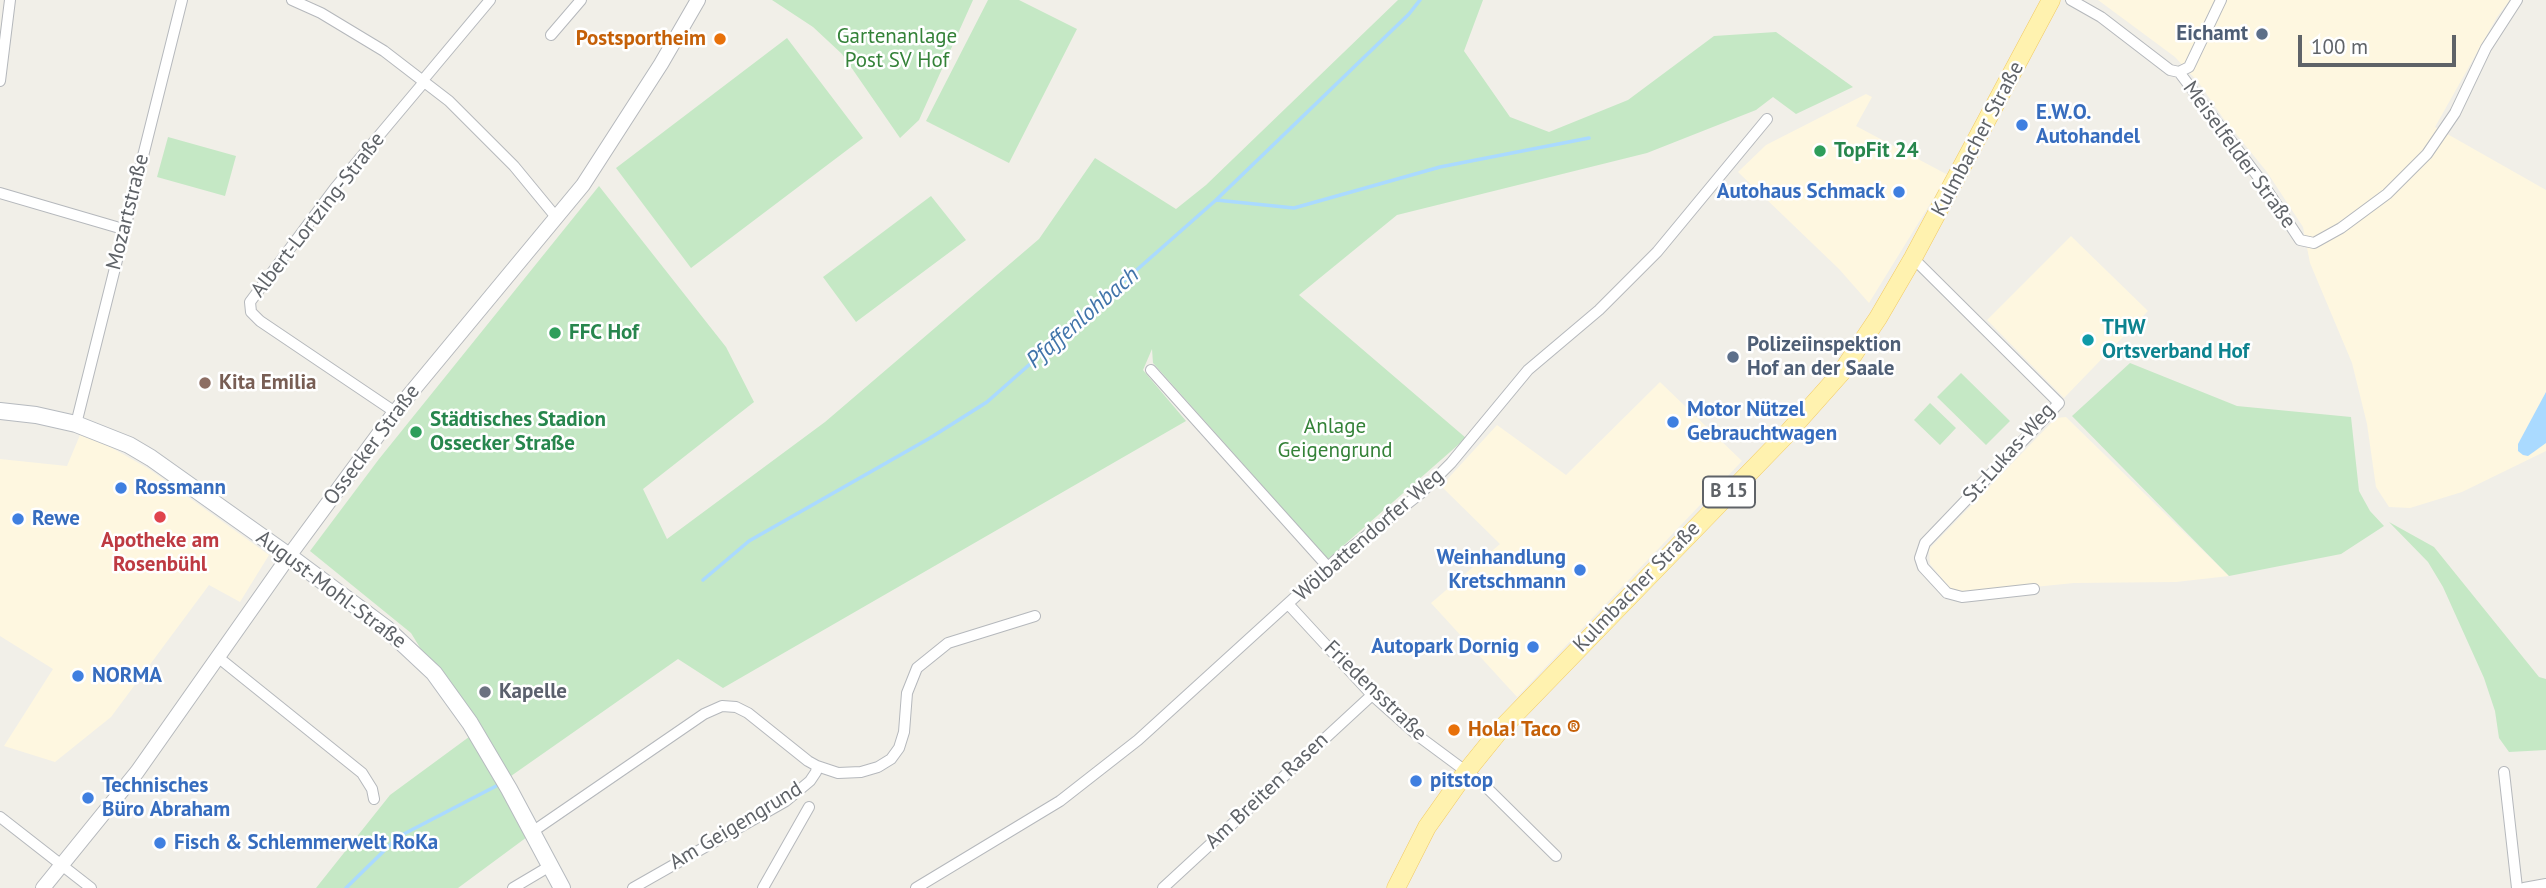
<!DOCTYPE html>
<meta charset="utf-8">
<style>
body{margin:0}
#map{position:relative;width:2546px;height:888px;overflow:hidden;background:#f1efe8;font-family:"PT Sans",sans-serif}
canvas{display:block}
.scale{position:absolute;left:2298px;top:35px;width:158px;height:32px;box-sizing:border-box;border:4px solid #5f6368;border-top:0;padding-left:9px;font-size:21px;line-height:24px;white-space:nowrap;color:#5f6368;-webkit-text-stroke:5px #fff;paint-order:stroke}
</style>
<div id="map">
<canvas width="2546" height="888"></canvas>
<div class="scale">100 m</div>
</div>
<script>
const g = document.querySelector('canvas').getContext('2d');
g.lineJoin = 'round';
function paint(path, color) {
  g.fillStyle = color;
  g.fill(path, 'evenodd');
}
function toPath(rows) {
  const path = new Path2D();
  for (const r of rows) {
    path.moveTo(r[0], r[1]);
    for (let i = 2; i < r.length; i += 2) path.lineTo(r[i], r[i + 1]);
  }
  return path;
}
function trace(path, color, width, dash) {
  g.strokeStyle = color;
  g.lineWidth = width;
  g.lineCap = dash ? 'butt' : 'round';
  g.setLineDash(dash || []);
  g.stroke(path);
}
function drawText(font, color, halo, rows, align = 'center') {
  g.font = font + ' "PT Sans",sans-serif';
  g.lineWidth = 5;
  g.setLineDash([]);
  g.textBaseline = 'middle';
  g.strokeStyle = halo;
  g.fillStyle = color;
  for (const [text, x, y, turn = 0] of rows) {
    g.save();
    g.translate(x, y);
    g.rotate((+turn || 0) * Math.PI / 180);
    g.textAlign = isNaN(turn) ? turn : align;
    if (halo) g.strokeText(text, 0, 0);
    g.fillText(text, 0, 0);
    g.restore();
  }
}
paint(toPath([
 [2098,0,2510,0,2497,17,2435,127,2546,190,2546,451,2462,492,2410,508,2389,507,2376,487,2367,424,2352,363,2310,263,2303,227,2267,172,2223,118,2199,83,2175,57],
 [1866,94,1872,97,1856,126,1948,175,1869,303,1839,269,1738,172,1766,145],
 [2071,236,2148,311,2064,398,1987,320],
 [1660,382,1742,461,1517,697,1431,603,1500,544,1441,486,1497,425,1566,475],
 [2066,417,2229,576,2176,582,2074,583,1974,593,1951,589,1930,564,1929,549,2056,418],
 [80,435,105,444,149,469,269,555,240,602,209,585,111,717,55,762,4,746,53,669,0,636,0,459,67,466]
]), '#fef7e0');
paint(toPath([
 [772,0,973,0,919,120,900,138,842,54,813,27],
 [988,0,1019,0,1077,29,1009,163,926,121],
 [1398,0,1483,0,1464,51,1510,117,1549,132,1628,100,1714,36,1776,32,1853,87,1796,114,1773,97,1756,110,1647,153,1397,215,1299,295,1466,438,1328,559,1153,363,1152,349,1143,370,1186,421,723,688,678,659,501,783,527,837,458,888,316,888,390,795,473,734,411,633,310,551,379,459,599,186,726,347,754,402,643,489,667,539,825,422,1039,239,1095,158,1176,209,1206,185],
 [787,38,863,138,691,268,616,168],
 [168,137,236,156,225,196,157,177],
 [931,196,966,240,856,322,823,277],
 [2130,363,2237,406,2351,417,2359,491,2370,511,2384,526,2341,554,2229,576,2072,416],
 [1961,373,2010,421,1986,445,1937,397],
 [1930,403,1956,428,1940,445,1914,420],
 [2389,522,2434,547,2539,677,2546,679,2546,750,2509,752,2499,738,2495,711,2484,678,2443,587,2428,562]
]), '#c5e8c5');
paint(toPath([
 [2546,392,2546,443,2528,456,2523,455,2518,451,2518,444]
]), '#aadaff');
trace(toPath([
 [1216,200,1294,208,1440,167,1589,138],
 [703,580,749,541,930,438,987,402,1216,200,1409,14,1420,0],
 [346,888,398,837,500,784]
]), '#aadaff', 3.5);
const minor = toPath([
 [292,0,321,13,384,51,449,101,514,166,556,217],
 [2071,0,2101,17,2170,70,2179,72,2259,178,2300,240,2314,243,2341,228,2387,194,2427,154,2455,113,2486,48,2517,0],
 [551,35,581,0],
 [2179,72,2189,67,2221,0],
 [423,80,490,0],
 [0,81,10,0],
 [0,193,123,229],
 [1913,258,2059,403,1925,543,1920,558,1923,567,1947,593,1962,597,2034,589],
 [1151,370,1328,567],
 [395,412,260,321,251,312,250,302,335,188,424,82],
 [76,424,182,0],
 [1289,605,1372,695,1417,735,1483,784,1556,856],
 [219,658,362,773,372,789,374,799],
 [817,766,838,773,861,772,878,767,891,759,899,748,904,732,907,693,917,668,948,643,1035,616],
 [2504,772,2517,888],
 [0,817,91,888],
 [532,832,704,714,722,706,736,707,748,713,808,761,817,766,816,772,810,781,786,801,633,888],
 [513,888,550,866],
 [763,888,809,807],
 [916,888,1060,801,1138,740,1338,558,1421,493,1451,463,1528,370,1599,310,1657,252,1767,119],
 [1163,888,1372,695],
 [2524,888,2546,884]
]);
const tertiary = toPath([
 [43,888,137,772,289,556,395,412,583,185,661,64,698,0]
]);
const secondary = toPath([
 [0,411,36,415,76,424,129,445,151,458,289,556,387,629,434,673,470,723,509,789,562,888]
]);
const primary = toPath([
 [1396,888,1427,827,1466,772,1500,730,1784,437,1841,373,1878,318,1913,258,2051,0]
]);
trace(minor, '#b5b8bc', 12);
trace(tertiary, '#b5b8bc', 16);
trace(secondary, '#b6babf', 18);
trace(primary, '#f2c960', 19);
trace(minor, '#fff', 10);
trace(tertiary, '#fff', 14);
trace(secondary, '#fff', 16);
trace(primary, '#fff2af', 18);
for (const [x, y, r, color] of [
 [2262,34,7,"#5c6f8a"],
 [720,39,7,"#e8710a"],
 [2022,125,7,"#3f7fe0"],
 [1820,151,7,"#2e9e5b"],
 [1899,192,7,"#3f7fe0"],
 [555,333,7,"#2e9e5b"],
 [2088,340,7,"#0f9aa8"],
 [1733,357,7,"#5c6f8a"],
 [205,383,7,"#8d6e63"],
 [1673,422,7,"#3f7fe0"],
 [416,432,7,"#2e9e5b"],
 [121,488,7,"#3f7fe0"],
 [160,517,7,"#e0444e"],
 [18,519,7,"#3f7fe0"],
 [1580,570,7,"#3f7fe0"],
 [1533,647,7,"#3f7fe0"],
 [78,676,7,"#3f7fe0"],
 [485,692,7,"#6b7280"],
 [1454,730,7,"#e8710a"],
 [1416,781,7,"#3f7fe0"],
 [88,798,7,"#3f7fe0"],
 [160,843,7,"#3f7fe0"]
]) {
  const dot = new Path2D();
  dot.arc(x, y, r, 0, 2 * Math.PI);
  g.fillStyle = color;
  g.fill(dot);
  trace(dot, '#fff', 2.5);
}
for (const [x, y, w] of [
 [1729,492,52]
]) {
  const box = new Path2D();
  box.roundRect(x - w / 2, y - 15.5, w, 31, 5);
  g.fillStyle = '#fff';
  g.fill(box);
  trace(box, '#5f6368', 2);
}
drawText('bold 19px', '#5f6368', null, [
 ["B 15",1729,492]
]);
drawText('bold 21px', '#4e5e75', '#fff', [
 ["Eichamt",2248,34],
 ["Polizeiinspektion",1747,345,"left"],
 ["Hof an der Saale",1747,369,"left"]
], 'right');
drawText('21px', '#348238', '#fff', [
 ["Gartenanlage",897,37],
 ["Post SV Hof",897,61],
 ["Anlage",1335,427],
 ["Geigengrund",1335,451]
]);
drawText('bold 21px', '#c56008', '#fff', [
 ["Postsportheim",706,39],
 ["Hola! Taco ®",1468,730,"left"]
], 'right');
drawText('bold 21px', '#366cbe', '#fff', [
 ["E.W.O.",2036,113],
 ["Autohandel",2036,137],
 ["Autohaus Schmack",1885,192,"right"],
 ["Motor Nützel",1687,410],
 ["Gebrauchtwagen",1687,434],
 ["Rossmann",135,488],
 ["Rewe",32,519],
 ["Weinhandlung",1566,558,"right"],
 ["Kretschmann",1566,582,"right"],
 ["Autopark Dornig",1519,647,"right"],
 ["NORMA",92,676],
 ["pitstop",1430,781],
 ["Technisches",102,786],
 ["Büro Abraham",102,810],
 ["Fisch & Schlemmerwelt RoKa",174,843]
], 'left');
drawText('21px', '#5f6368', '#fff', [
 ["Kulmbacher Straße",1978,139,-62],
 ["Meiselfelder Straße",2239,155,54],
 ["Mozartstraße",128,212,-76],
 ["Albert-Lortzing-Straße",318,215,-52],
 ["Ossecker Straße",372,445,-53],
 ["St.-Lukas-Weg",2009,453,-48],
 ["Wölbattendorfer Weg",1369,535,-41],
 ["Kulmbacher Straße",1637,587,-46],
 ["August-Mohl-Straße",331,590,37],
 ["Friedensstraße",1375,691,44],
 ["Am Breiten Rasen",1267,791,-43],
 ["Am Geigengrund",736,826,-31]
]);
drawText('bold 21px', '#27864d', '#fff', [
 ["TopFit 24",1834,151],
 ["FFC Hof",569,333],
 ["Städtisches Stadion",430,420],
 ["Ossecker Straße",430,444]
], 'left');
drawText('bold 21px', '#0d838f', '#fff', [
 ["THW",2102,328],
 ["Ortsverband Hof",2102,352]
], 'left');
drawText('bold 21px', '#785e54', '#fff', [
 ["Kita Emilia",219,383]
], 'left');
drawText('bold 21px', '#be3a42', '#fff', [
 ["Apotheke am",160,541],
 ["Rosenbühl",160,565]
]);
drawText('bold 21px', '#5b616d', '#fff', [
 ["Kapelle",499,692]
], 'left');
drawText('italic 23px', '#4174aa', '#fff', [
 ["Pfaffenlohbach",1083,318,-41]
]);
</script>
